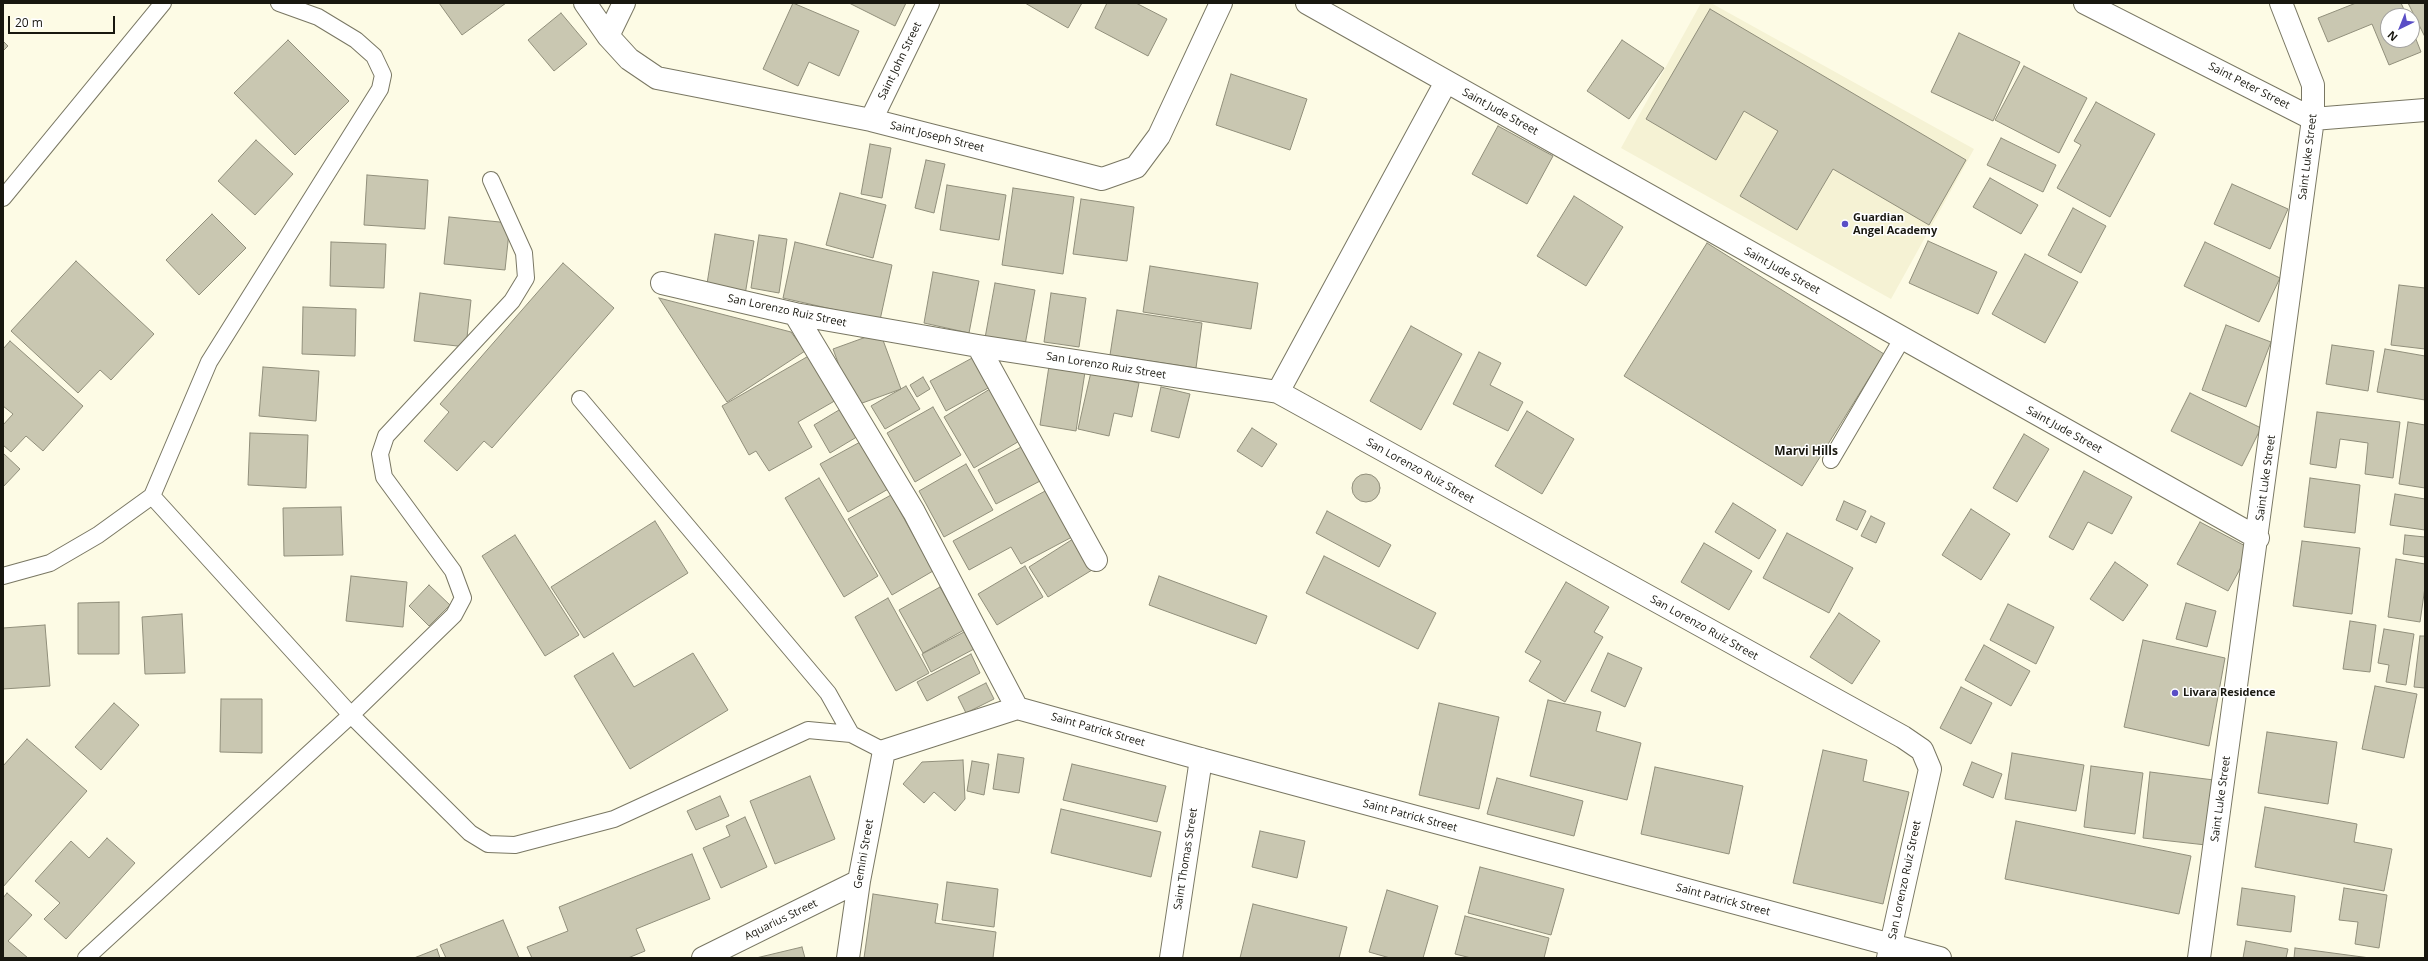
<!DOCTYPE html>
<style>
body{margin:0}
#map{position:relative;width:2428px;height:961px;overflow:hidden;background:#fdfbe5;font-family:"Open Sans",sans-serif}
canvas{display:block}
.frame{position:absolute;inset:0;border:4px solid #18170f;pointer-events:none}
.north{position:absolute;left:2380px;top:8px;width:40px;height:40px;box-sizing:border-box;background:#fff;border:1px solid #a3a29f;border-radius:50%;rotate:223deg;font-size:11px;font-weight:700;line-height:16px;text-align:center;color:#18170f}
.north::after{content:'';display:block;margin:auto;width:14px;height:18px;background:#5a4ec6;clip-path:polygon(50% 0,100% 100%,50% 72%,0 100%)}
.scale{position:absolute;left:8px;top:16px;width:107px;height:18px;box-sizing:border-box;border:2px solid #18170f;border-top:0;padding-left:5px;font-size:12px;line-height:14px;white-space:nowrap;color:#18170f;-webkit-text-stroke:3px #fff;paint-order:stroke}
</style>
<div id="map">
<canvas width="2428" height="961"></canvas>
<div class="frame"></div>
<div class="north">N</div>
<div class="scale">20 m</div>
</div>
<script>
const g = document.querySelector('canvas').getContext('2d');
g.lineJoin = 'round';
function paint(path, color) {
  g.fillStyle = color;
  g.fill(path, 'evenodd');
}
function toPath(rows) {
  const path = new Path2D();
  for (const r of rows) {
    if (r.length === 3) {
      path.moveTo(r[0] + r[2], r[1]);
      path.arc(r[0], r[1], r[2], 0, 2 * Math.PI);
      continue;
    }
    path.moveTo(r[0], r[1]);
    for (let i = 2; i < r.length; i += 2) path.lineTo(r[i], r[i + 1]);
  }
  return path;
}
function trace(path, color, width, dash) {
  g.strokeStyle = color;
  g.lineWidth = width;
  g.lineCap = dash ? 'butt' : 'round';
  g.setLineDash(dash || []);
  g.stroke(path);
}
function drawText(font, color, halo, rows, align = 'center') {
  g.font = font + ' "Open Sans",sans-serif';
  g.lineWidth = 3;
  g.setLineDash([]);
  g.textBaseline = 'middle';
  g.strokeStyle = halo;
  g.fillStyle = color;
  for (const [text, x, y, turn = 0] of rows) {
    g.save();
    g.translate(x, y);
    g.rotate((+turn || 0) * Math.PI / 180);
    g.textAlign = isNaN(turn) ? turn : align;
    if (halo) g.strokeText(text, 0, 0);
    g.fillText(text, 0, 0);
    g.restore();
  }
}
paint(toPath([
 [1701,3,1711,3,1974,149,1891,299,1621,148]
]), '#f5f2d4');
const building = toPath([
 [439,3,506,3,462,35,439,3],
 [793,3,859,31,839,76,809,62,798,86,763,69,793,3],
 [849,3,906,3,895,26,849,3],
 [1025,3,1082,3,1068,28,1025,3],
 [1107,3,1136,3,1167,19,1148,56,1095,28,1107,3],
 [2356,3,2401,3,2407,16,2388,16,2388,40,2412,40,2412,29,2421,52,2389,65,2372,24,2328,42,2318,18,2356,3],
 [2408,3,2425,3,2425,37,2408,3],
 [1710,9,1966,160,1929,225,1833,169,1797,230,1740,196,1778,131,1744,111,1716,160,1646,119,1710,9],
 [561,13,587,44,554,71,528,40,561,13],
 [1959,33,2020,62,1993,121,1931,92,1959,33],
 [288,40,349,101,295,155,234,93,288,40],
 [1622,40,1664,68,1629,119,1587,91,1622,40],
 [3,41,8,46,3,51,3,41],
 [2024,66,2087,98,2059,153,1995,120,2024,66],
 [1231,74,1307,99,1290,150,1216,125,1231,74],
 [2096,102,2155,134,2110,217,2057,188,2081,145,2074,141,2096,102],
 [1498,126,1553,156,1527,204,1472,174,1498,126],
 [2001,138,2056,165,2043,192,1987,165,2001,138],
 [256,140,293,174,255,215,218,181,256,140],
 [870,144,891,148,882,198,861,194,870,144],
 [926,160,945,164,934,213,915,208,926,160],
 [367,175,428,180,425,229,364,225,367,175],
 [1990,178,2038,205,2021,234,1973,207,1990,178],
 [2232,184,2288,209,2270,249,2214,224,2232,184],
 [947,185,1006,195,999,240,940,230,947,185],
 [1013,188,1074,197,1063,274,1002,265,1013,188],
 [840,193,886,205,873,258,826,245,840,193],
 [1574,196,1623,227,1586,286,1537,256,1574,196],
 [1081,199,1134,207,1127,261,1073,254,1081,199],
 [2073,208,2106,226,2081,273,2048,255,2073,208],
 [212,214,246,248,199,295,166,260,212,214],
 [449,217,510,223,505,270,444,264,449,217],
 [715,234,754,241,745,295,706,290,715,234],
 [759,235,787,239,779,293,751,288,759,235],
 [1928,241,1997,272,1978,314,1909,283,1928,241],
 [331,242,386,244,384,288,330,286,331,242],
 [795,242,892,265,880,320,783,298,795,242],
 [2205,242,2280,278,2259,322,2184,286,2205,242],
 [1707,243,1884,354,1802,486,1624,376,1707,243],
 [2025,254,2078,282,2045,343,1992,314,2025,254],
 [76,261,154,334,111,380,100,370,78,393,11,331,76,261],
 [563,263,614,308,492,448,484,441,457,471,424,441,449,412,440,404,563,263],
 [1150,266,1258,283,1251,329,1143,312,1150,266],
 [933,272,979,281,969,333,924,323,933,272],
 [995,283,1035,290,1025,345,985,338,995,283],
 [2399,285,2425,288,2425,349,2391,345,2399,285],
 [420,293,471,300,466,347,414,341,420,293],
 [1051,293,1086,298,1079,347,1044,342,1051,293],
 [659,298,791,332,805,351,727,402,659,298],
 [303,307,356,309,355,356,302,354,303,307],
 [1117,310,1202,323,1196,368,1110,355,1117,310],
 [2226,325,2271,342,2246,407,2202,390,2226,325],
 [1411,326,1462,354,1421,430,1370,401,1411,326],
 [880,332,901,389,854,406,833,349,880,332],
 [10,341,83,406,43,451,26,436,11,452,3,445,3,425,13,414,3,406,3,349,10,341],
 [2332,345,2374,351,2368,391,2326,384,2332,345],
 [2385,349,2425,356,2425,400,2377,392,2385,349],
 [1479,352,1501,363,1490,385,1523,402,1508,431,1453,404,1479,352],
 [812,354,838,399,798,422,812,447,769,471,756,451,749,455,722,406,812,354],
 [974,357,990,387,946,411,930,381,974,357],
 [1049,366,1085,372,1076,431,1040,425,1049,366],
 [263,367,319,371,316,421,259,416,263,367],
 [1091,372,1139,383,1132,417,1114,413,1109,436,1078,429,1091,372],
 [923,377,930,389,917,397,910,385,923,377],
 [906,386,920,409,885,429,871,406,906,386],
 [1161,387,1190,394,1179,438,1151,431,1161,387],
 [990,389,1021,440,974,468,944,417,990,389],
 [2190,393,2261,428,2242,466,2171,431,2190,393],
 [844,407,860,435,830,453,814,425,844,407],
 [933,407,961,455,915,482,887,433,933,407],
 [1527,411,1574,439,1542,494,1495,466,1527,411],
 [2317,412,2400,422,2393,478,2365,474,2368,443,2340,439,2336,468,2310,464,2317,412],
 [2408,422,2425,425,2425,488,2399,484,2408,422],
 [1252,428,1277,444,1262,467,1237,451,1252,428],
 [250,433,308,435,306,488,248,485,250,433],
 [2024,434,2049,449,2017,502,1993,488,2024,434],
 [862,441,890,488,848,512,820,464,862,441],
 [1023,446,1042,480,996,504,978,470,1023,446],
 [3,453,20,469,3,487,3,453],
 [966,464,993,510,944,537,919,491,966,464],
 [2084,471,2132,497,2112,534,2088,522,2073,550,2049,537,2084,471],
 [1366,488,14],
 [819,478,878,576,844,597,785,498,819,478],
 [2310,478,2360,485,2355,533,2304,527,2310,478],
 [1047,490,1072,537,1021,564,1011,547,969,570,953,541,1047,490],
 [2395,494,2425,499,2425,530,2390,525,2395,494],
 [891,495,933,571,892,595,848,519,891,495],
 [1844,501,1866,511,1857,530,1836,520,1844,501],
 [1733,503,1776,530,1759,559,1715,532,1733,503],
 [341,507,343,555,284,556,283,508,341,507],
 [1971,509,2010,534,1981,580,1942,555,1971,509],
 [1327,511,1391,545,1379,567,1316,533,1327,511],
 [1871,516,1885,523,1876,543,1861,536,1871,516],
 [655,521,688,573,584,638,551,587,655,521],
 [2200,522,2251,549,2228,591,2177,564,2200,522],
 [1787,533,1853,568,1829,613,1763,578,1787,533],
 [515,535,579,635,545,656,482,556,515,535],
 [2405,535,2425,537,2425,557,2403,554,2405,535],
 [1073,539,1092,570,1048,597,1029,567,1073,539],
 [2302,541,2360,548,2352,614,2293,606,2302,541],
 [1704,543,1752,571,1729,610,1681,582,1704,543],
 [1324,556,1436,613,1418,649,1306,593,1324,556],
 [2396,559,2425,564,2425,587,2420,622,2388,617,2396,559],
 [2115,562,2148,585,2123,621,2090,599,2115,562],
 [1025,566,1043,597,997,625,978,594,1025,566],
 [351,576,407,582,403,627,346,621,351,576],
 [1159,576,1267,616,1256,644,1149,605,1159,576],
 [1566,582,1609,607,1594,632,1603,637,1565,702,1529,681,1541,661,1525,652,1566,582],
 [429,585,450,605,429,626,409,606,429,585],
 [940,587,964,630,923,653,899,610,940,587],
 [888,598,929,673,896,691,855,617,888,598],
 [119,602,119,654,78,654,78,603,119,602],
 [2186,603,2216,611,2207,647,2176,639,2186,603],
 [2008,604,2054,627,2036,664,1990,640,2008,604],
 [1839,613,1880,641,1852,684,1810,657,1839,613],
 [182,614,185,673,145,674,142,617,182,614],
 [2350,621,2376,625,2370,672,2343,669,2350,621],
 [45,625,50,686,3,689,3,628,45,625],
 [2384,629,2414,634,2406,685,2386,682,2389,665,2378,663,2384,629],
 [964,632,974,649,931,672,922,654,964,632],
 [2420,636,2425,636,2425,688,2414,687,2420,636],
 [2143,640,2225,658,2209,746,2124,727,2143,640],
 [1984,645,2030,671,2011,706,1965,680,1984,645],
 [613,653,634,687,693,653,728,710,630,769,574,676,613,653],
 [1608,653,1642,668,1625,707,1591,691,1608,653],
 [971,654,980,673,927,701,917,682,971,654],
 [986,683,994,699,966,713,958,697,986,683],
 [2375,686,2417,694,2404,758,2362,749,2375,686],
 [1961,687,1992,703,1971,744,1940,728,1961,687],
 [221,699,262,699,262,753,220,752,221,699],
 [1548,700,1601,712,1596,731,1641,743,1627,800,1530,776,1548,700],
 [114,703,139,725,101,770,75,747,114,703],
 [1439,703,1499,717,1479,809,1419,795,1439,703],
 [2267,732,2337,742,2328,804,2258,793,2267,732],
 [27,739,87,791,3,887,3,766,27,739],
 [1823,750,1867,760,1863,781,1909,792,1883,904,1793,883,1823,750],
 [2012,753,2084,765,2076,811,2005,799,2012,753],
 [998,754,1024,758,1019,793,993,789,998,754],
 [963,760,965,799,955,811,934,792,924,803,903,784,922,762,963,760],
 [972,761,989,764,984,795,967,791,972,761],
 [1972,762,2002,774,1993,798,1963,785,1972,762],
 [1072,764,1166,786,1157,822,1063,800,1072,764],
 [2091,766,2143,773,2135,834,2084,827,2091,766],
 [1655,767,1743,786,1729,854,1641,834,1655,767],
 [2150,772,2214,780,2206,845,2143,838,2150,772],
 [810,776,835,839,775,864,750,801,810,776],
 [1497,778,1583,801,1574,836,1487,814,1497,778],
 [720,796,729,816,696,830,687,811,720,796],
 [2265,807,2357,824,2354,842,2392,849,2384,891,2255,867,2265,807],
 [1061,809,1161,832,1151,877,1051,853,1061,809],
 [745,817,767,867,721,888,703,848,730,836,726,826,745,817],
 [2016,821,2191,856,2179,914,2005,879,2016,821],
 [1260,831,1305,841,1297,878,1252,867,1260,831],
 [107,838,135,863,66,939,44,919,60,903,35,881,71,841,89,858,107,838],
 [692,854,710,899,636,929,645,951,628,958,532,958,527,947,568,931,559,907,692,854],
 [1480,867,1564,889,1551,935,1468,913,1480,867],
 [947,882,998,889,994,927,942,920,947,882],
 [2242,888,2295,896,2291,932,2237,925,2242,888],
 [2344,888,2387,895,2379,948,2355,944,2358,922,2339,920,2344,888],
 [1387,890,1438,906,1423,958,1390,958,1369,952,1387,890],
 [7,893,32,915,8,941,28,958,3,958,3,898,7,893],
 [873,894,938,904,935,923,996,932,993,958,864,958,873,894],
 [1253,904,1347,927,1339,958,1240,958,1253,904],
 [1465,916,1549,938,1544,958,1471,958,1455,954,1465,916],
 [503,920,519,958,446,958,440,945,503,920],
 [2246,941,2288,949,2286,958,2243,958,2246,941],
 [802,947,805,958,756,958,802,947],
 [2295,948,2370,958,2294,958,2295,948],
 [437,949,440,958,414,958,437,949]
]);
paint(building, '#c9c7b1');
trace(building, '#918f7b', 1);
const lane = toPath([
 [3,198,163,3],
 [580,399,828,693,851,734],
 [1831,460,1902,339],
 [152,496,351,715,470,833,488,844,515,845,614,819,808,730,851,734,884,751],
 [3,576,50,563,98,535,152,496,209,362,380,89,383,75,374,56,356,40,318,17,279,3],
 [86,958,351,715,454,615,463,598,453,571,384,477,380,454,386,436,512,301,526,278,524,253,491,180]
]);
const street = toPath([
 [585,3,608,36,629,59,657,78,871,120,1102,179,1136,167,1159,136,1221,3],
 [1307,3,2258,538],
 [2085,3,2313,119,2425,110],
 [608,36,624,3],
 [871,120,928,3],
 [662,283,795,314,978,346,1278,392,1903,737,1922,750,1930,769,1888,958],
 [795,314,914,512,1017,708],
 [978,346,1096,560],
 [1278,392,1446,82],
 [703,958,859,881],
 [848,958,859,881,884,751,1017,708,1201,759,1940,958],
 [1171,958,1201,759],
 [2199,958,2313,119,2313,85,2281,3]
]);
trace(lane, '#797763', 18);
trace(street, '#797763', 24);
trace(lane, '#fff', 16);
trace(street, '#fff', 22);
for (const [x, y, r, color] of [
 [1845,224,4,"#5a4ec6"],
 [2175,693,4,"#5a4ec6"]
]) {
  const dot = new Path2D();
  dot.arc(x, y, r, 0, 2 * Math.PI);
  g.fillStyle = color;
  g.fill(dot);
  trace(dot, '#fff', 1.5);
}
drawText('11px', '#18170f', '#fff', [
 ["Saint John Street",900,61,-64],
 ["Saint Peter Street",2249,86,27],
 ["Saint Jude Street",1500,112,29],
 ["Saint Joseph Street",937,137,14],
 ["Saint Luke Street",2308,157,-83],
 ["Saint Jude Street",1782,271,29],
 ["San Lorenzo Ruiz Street",787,311,12],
 ["San Lorenzo Ruiz Street",1106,366,9],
 ["Saint Jude Street",2064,430,29],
 ["San Lorenzo Ruiz Street",1420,471,29],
 ["Saint Luke Street",2266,478,-82],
 ["San Lorenzo Ruiz Street",1704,628,29],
 ["Saint Patrick Street",1098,730,16],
 ["Saint Luke Street",2221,799,-82],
 ["Saint Patrick Street",1410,816,15],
 ["Gemini Street",864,854,-80],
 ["Saint Thomas Street",1186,859,-81],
 ["San Lorenzo Ruiz Street",1905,880,-78],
 ["Saint Patrick Street",1723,900,15],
 ["Aquarius Street",781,920,-26]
]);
drawText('bold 11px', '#18170f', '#fff', [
 ["Guardian",1853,218],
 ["Angel Academy",1853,231],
 ["Livara Residence",2183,693]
], 'left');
drawText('bold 12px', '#18170f', '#fff', [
 ["Marvi Hills",1806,452]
]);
</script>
